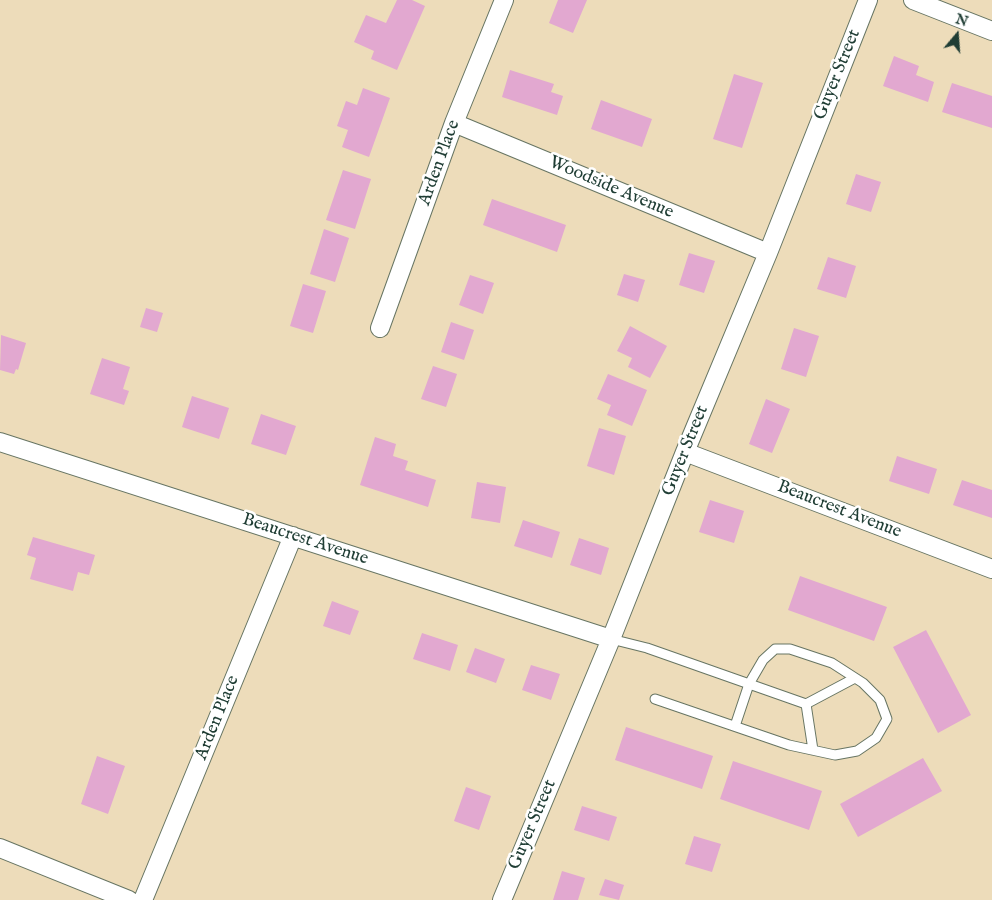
<!DOCTYPE html>
<style>
body{margin:0}
#map{position:relative;width:992px;height:900px;overflow:hidden;background:#eddcba;font-family:"IM FELL English",serif}
canvas{display:block}
.north{position:absolute;left:932px;top:10px;width:50px;height:50px;-webkit-text-stroke:4px #fff;paint-order:stroke;rotate:18deg;font-size:14px;font-weight:700;line-height:20px;text-align:center;color:#1f3d34}
.north::after{content:'';display:block;margin:auto;width:18px;height:22px;background:#1f3d34;clip-path:polygon(50% 0,100% 100%,50% 72%,0 100%)}
</style>
<div id="map">
<canvas width="992" height="900"></canvas>
<div class="north">N</div>
</div>
<script>
const g = document.querySelector('canvas').getContext('2d');
g.lineJoin = 'round';
function paint(path, color) {
  g.fillStyle = color;
  g.fill(path, 'evenodd');
}
function toPath(rows) {
  const path = new Path2D();
  for (const r of rows) {
    path.moveTo(r[0], r[1]);
    for (let i = 2; i < r.length; i += 2) path.lineTo(r[i], r[i + 1]);
  }
  return path;
}
function trace(path, color, width, dash) {
  g.strokeStyle = color;
  g.lineWidth = width;
  g.lineCap = dash ? 'butt' : 'round';
  g.setLineDash(dash || []);
  g.stroke(path);
}
function drawText(font, color, halo, rows, align = 'center') {
  g.font = font + ' "IM FELL English",serif';
  g.lineWidth = 5;
  g.setLineDash([]);
  g.textBaseline = 'middle';
  g.strokeStyle = halo;
  g.fillStyle = color;
  for (const [text, x, y, turn = 0] of rows) {
    g.save();
    g.translate(x, y);
    g.rotate((+turn || 0) * Math.PI / 180);
    g.textAlign = isNaN(turn) ? turn : align;
    if (halo) g.strokeText(text, 0, 0);
    g.fillText(text, 0, 0);
    g.restore();
  }
}
paint(toPath([
 [397,0,412,0,425,6,397,70,371,59,374,51,354,42,366,15,386,23],
 [558,0,587,0,573,33,549,23],
 [894,56,919,66,916,75,934,82,928,102,883,86],
 [510,70,554,84,551,92,563,96,557,115,502,97],
 [734,74,763,83,742,148,713,139],
 [952,83,992,96,992,128,942,112],
 [363,88,390,98,369,157,342,147,348,130,337,126,346,101,357,105],
 [601,100,652,119,642,147,591,129],
 [343,170,371,179,355,229,326,220],
 [856,174,881,182,871,212,846,204],
 [492,199,566,225,557,252,483,225],
 [324,229,349,238,335,282,310,274],
 [689,253,715,261,704,293,679,285],
 [828,257,856,266,846,298,817,289],
 [624,274,645,280,638,302,617,295],
 [470,275,494,283,483,314,459,305],
 [303,284,326,291,313,333,290,326],
 [146,308,163,313,157,332,140,327],
 [451,322,474,330,464,360,441,352],
 [630,326,667,346,650,378,628,367,632,358,617,351],
 [794,328,819,336,806,377,781,369],
 [1,335,26,343,18,370,16,369,14,374,0,370],
 [102,358,130,367,123,389,129,391,124,405,90,394],
 [433,366,457,374,446,407,421,399],
 [608,374,647,390,632,426,607,415,611,405,597,399],
 [192,396,229,408,219,439,182,427],
 [766,399,790,409,772,453,749,444],
 [261,414,296,426,286,455,251,444],
 [599,428,626,436,614,475,587,466],
 [375,437,396,444,393,456,408,461,405,470,436,480,428,507,360,485],
 [897,456,937,469,929,494,889,481],
 [962,480,992,490,992,518,953,505],
 [477,482,506,487,500,523,471,518],
 [710,500,744,511,734,543,699,532],
 [523,520,560,532,552,558,514,546],
 [33,537,95,555,89,575,78,572,73,591,30,579,36,558,27,555],
 [579,538,609,548,601,575,570,565],
 [800,576,887,607,874,641,788,610],
 [332,601,359,611,350,635,323,626],
 [926,630,971,715,938,733,893,647],
 [422,633,458,645,450,671,413,659],
 [475,648,505,659,496,683,466,672],
 [531,665,560,674,551,700,522,690],
 [626,727,713,756,702,789,615,760],
 [97,756,125,766,108,814,81,804],
 [923,758,942,791,858,837,840,804],
 [733,761,822,791,809,830,720,799],
 [466,787,491,796,479,830,454,821],
 [582,806,617,817,609,841,574,830],
 [694,836,721,844,712,872,685,864],
 [562,871,585,878,578,900,553,900],
 [605,879,624,885,619,900,599,895]
]), '#e2a8d0');
const service = toPath([
 [611,639,647,648,806,704,855,678],
 [655,699,789,745,835,755,857,751,876,738,887,719,880,700,863,683,832,663,790,649,775,649,763,660,749,684,735,726],
 [806,704,813,750]
]);
const minor = toPath([
 [913,0,992,31],
 [454,123,768,253],
 [380,328,454,123,504,0],
 [0,442,611,639],
 [685,452,992,569],
 [0,848,129,900],
 [143,900,293,536],
 [502,900,611,639,685,452,768,253,868,0]
]);
trace(service, '#677563', 11);
trace(minor, '#677563', 20);
trace(service, '#fff', 9);
trace(minor, '#fff', 18);
drawText('18px', '#1f3d34', '#fff', [
 ["Guyer Street",838,75,-68],
 ["Arden Place",440,163,-70],
 ["Woodside Avenue",611,188,23],
 ["Guyer Street",686,451,-68],
 ["Beaucrest Avenue",839,510,21],
 ["Beaucrest Avenue",305,540,18],
 ["Arden Place",218,718,-68],
 ["Guyer Street",533,825,-67]
]);
</script>
